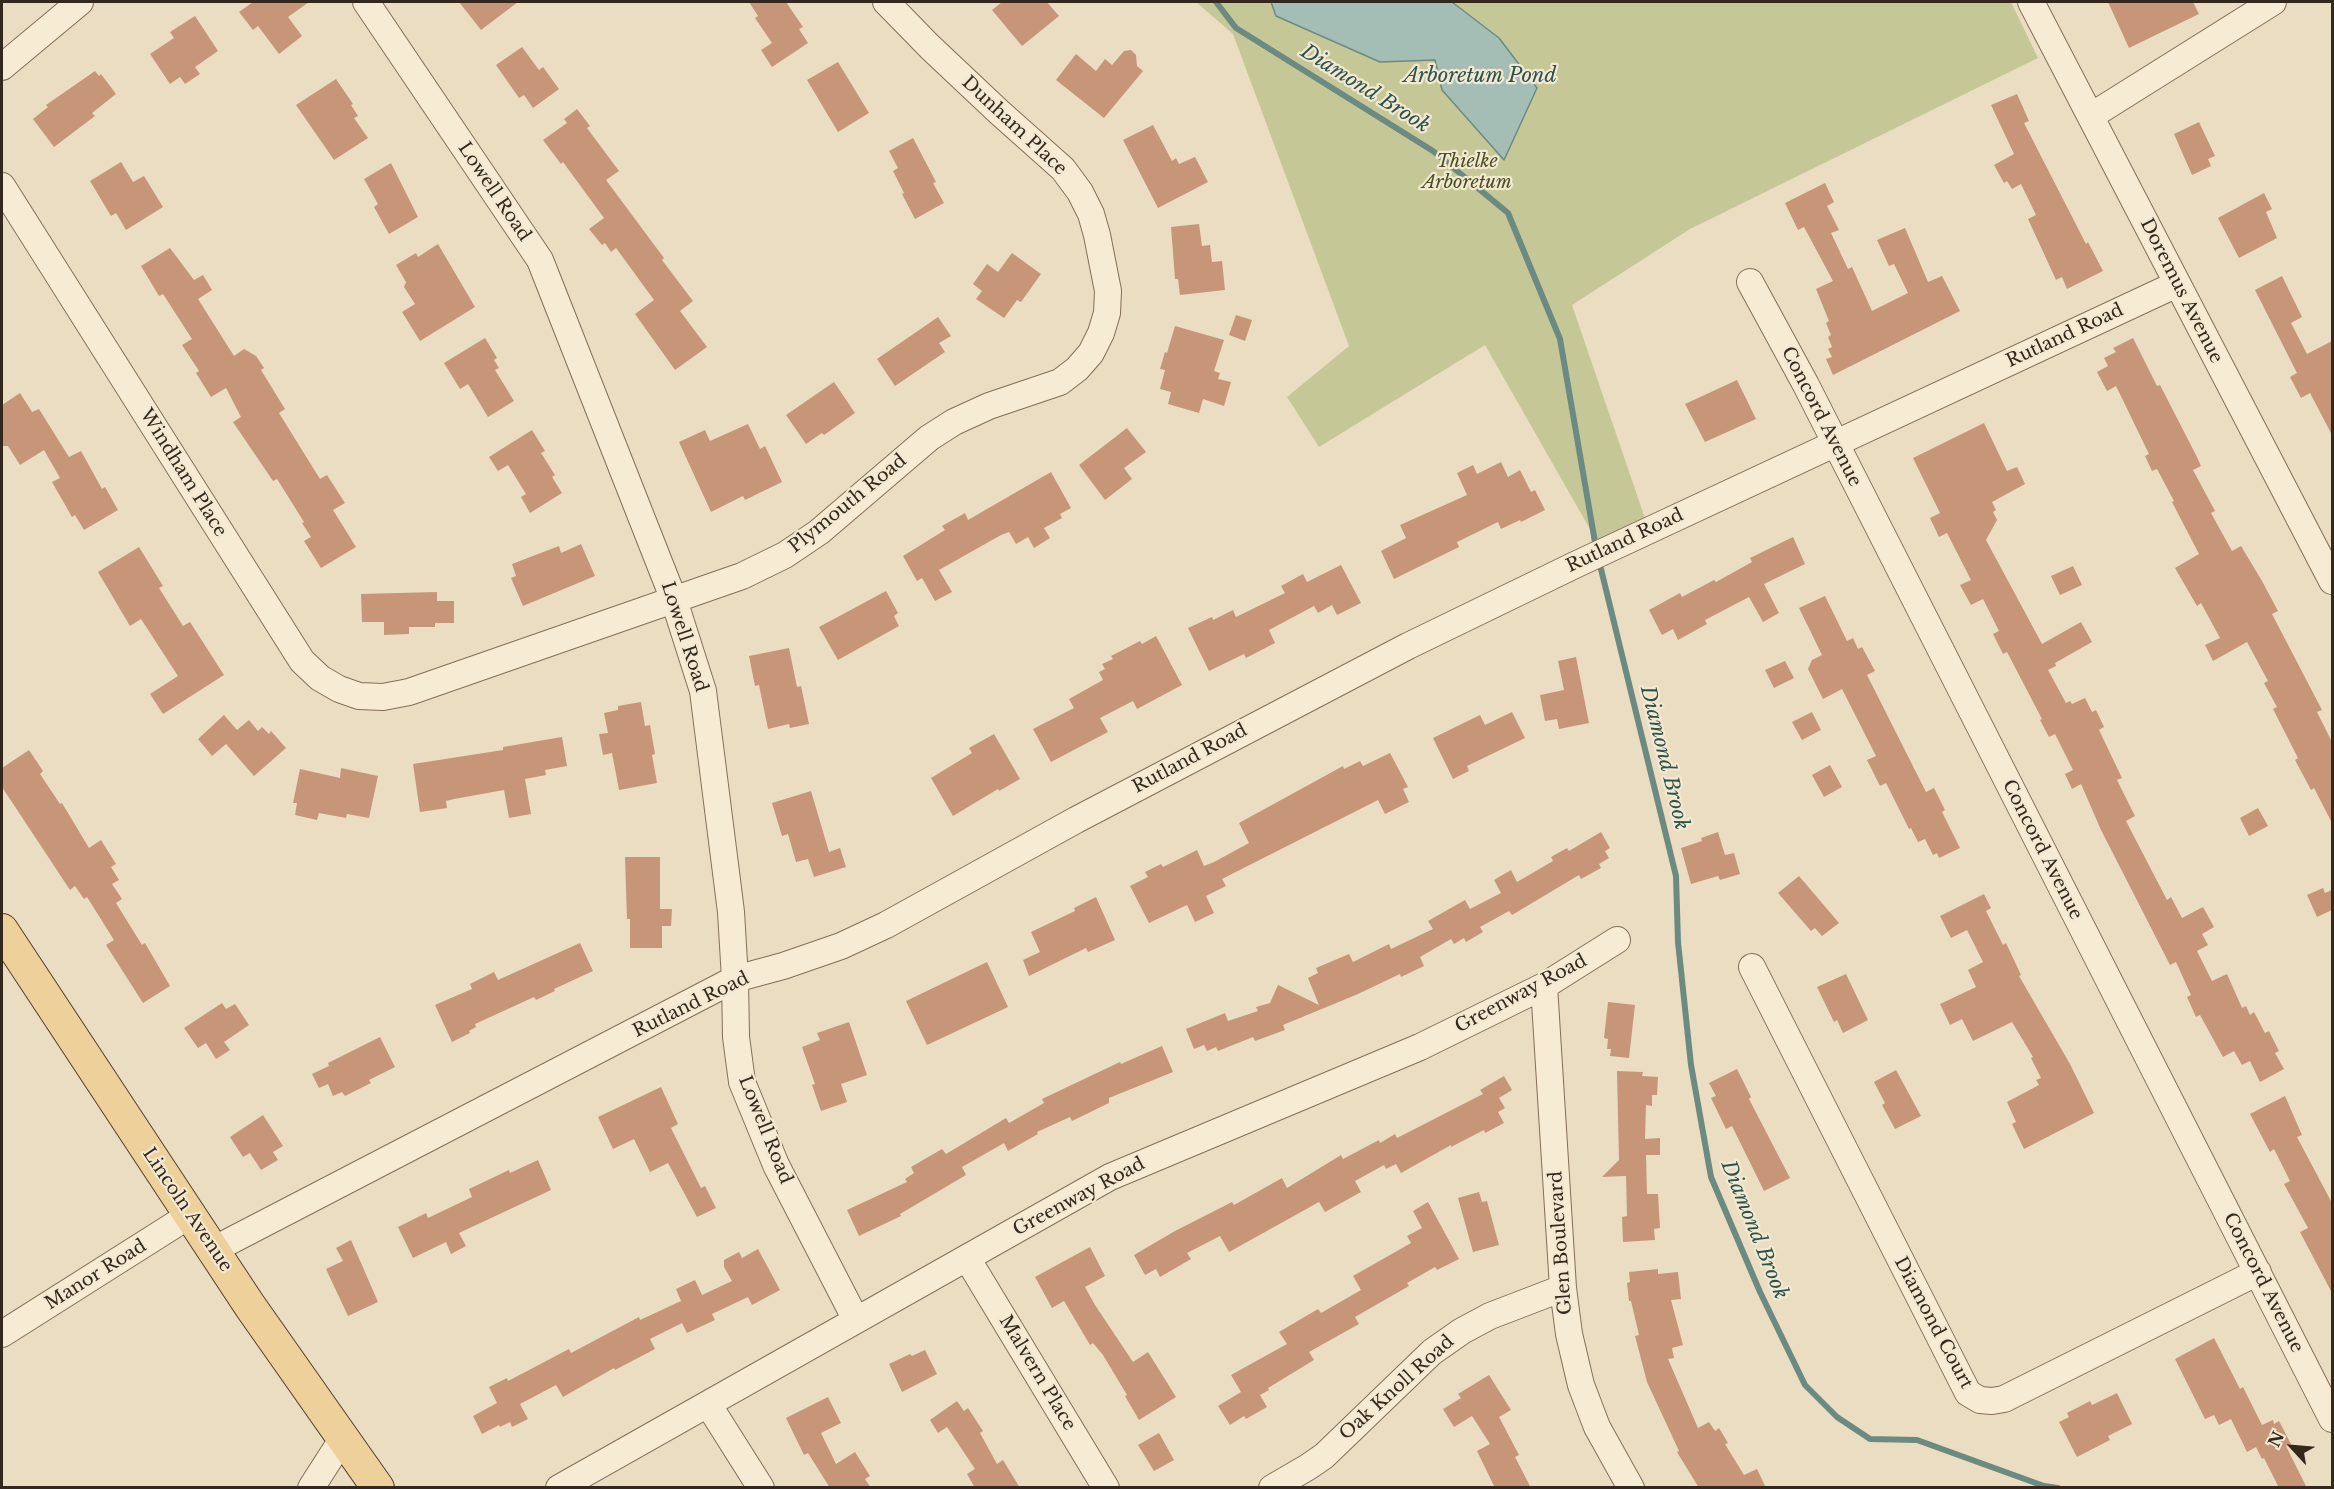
<!DOCTYPE html>
<style>
body{margin:0}
#map{position:relative;width:2334px;height:1489px;overflow:hidden;background:#ebddc1;font-family:"Libre Baskerville",serif}
canvas{display:block}
.frame{position:absolute;inset:0;border:3px solid #34271d;pointer-events:none}
.north{position:absolute;left:2262px;top:1417px;width:60px;height:60px;-webkit-text-stroke:4px #f3e8d0;paint-order:stroke;rotate:296deg;font-size:16px;font-weight:700;line-height:24px;text-align:center;color:#34271d}
.north::after{content:'';display:block;margin:auto;width:21px;height:27px;background:#34271d;clip-path:polygon(50% 0,100% 100%,50% 72%,0 100%)}
</style>
<div id="map">
<canvas width="2334" height="1489"></canvas>
<div class="frame"></div>
<div class="north">N</div>
</div>
<script>
const g = document.querySelector('canvas').getContext('2d');
g.lineJoin = 'round';
function paint(path, color) {
  g.fillStyle = color;
  g.fill(path, 'evenodd');
}
function toPath(rows) {
  const path = new Path2D();
  for (const r of rows) {
    path.moveTo(r[0], r[1]);
    for (let i = 2; i < r.length; i += 2) path.lineTo(r[i], r[i + 1]);
  }
  return path;
}
function trace(path, color, width, dash) {
  g.strokeStyle = color;
  g.lineWidth = width;
  g.lineCap = dash ? 'butt' : 'round';
  g.setLineDash(dash || []);
  g.stroke(path);
}
function drawText(font, color, halo, rows, align = 'center') {
  g.font = font + ' "Libre Baskerville",serif';
  g.lineWidth = 4.5;
  g.setLineDash([]);
  g.textBaseline = 'middle';
  g.strokeStyle = halo;
  g.fillStyle = color;
  for (const [text, x, y, turn = 0] of rows) {
    g.save();
    g.translate(x, y);
    g.rotate((+turn || 0) * Math.PI / 180);
    g.textAlign = isNaN(turn) ? turn : align;
    if (halo) g.strokeText(text, 0, 0);
    g.fillText(text, 0, 0);
    g.restore();
  }
}
paint(toPath([
 [1196,2,2011,2,2038,58,1690,229,1572,305,1649,530,1603,552,1485,345,1319,447,1287,397,1349,346,1233,34]
]), '#c5c896');
const water = toPath([
 [1271,2,1452,2,1499,38,1537,88,1504,160,1442,90,1435,60,1380,62,1276,16,1271,2]
]);
paint(water, '#a4beb5');
trace(water, '#6b8b82', 1.5);
trace(toPath([
 [1216,2,1236,28,1433,151,1508,213,1560,339,1596,548],
 [1599,561,1676,876,1678,942,1691,1065,1711,1177,1760,1292,1805,1385,1837,1417,1870,1439,1917,1440,2044,1486,2058,1488]
]), '#6b8b82', 6);
paint(toPath([
 [253,2,309,2,288,17,302,36,279,54,258,26,253,30,239,12],
 [459,2,518,2,481,30],
 [749,2,786,2,803,27,799,29,808,43,772,67,761,50,772,43,755,18,758,16],
 [1002,2,1047,2,1059,16,1022,46,992,10],
 [2108,2,2193,2,2199,14,2129,48],
 [195,16,218,51,195,67,200,74,185,84,180,77,170,84,150,54,174,38,170,32],
 [522,47,539,70,543,67,559,89,533,108,524,95,519,98,496,65],
 [1131,50,1136,55,1137,66,1143,71,1104,118,1056,80,1076,54,1096,71,1105,59,1112,65,1124,51],
 [838,62,869,113,838,132,807,80],
 [95,71,99,76,101,74,116,94,92,113,95,116,54,147,33,119,48,107,46,105],
 [336,79,353,104,351,105,358,116,354,118,368,138,334,160,296,105],
 [2017,94,2029,121,2024,123,2086,244,2088,242,2103,271,2067,289,2062,277,2056,280,2028,219,2036,215,2021,184,2012,189,2007,181,2004,183,1994,165,2014,154,1991,105],
 [577,109,590,126,587,128,619,171,606,180,664,258,662,260,693,301,680,311,707,347,675,370,635,314,654,300,616,248,611,252,605,243,602,245,589,229,604,218,563,162,561,164,543,140,567,123,564,119],
 [2199,122,2215,156,2208,159,2211,166,2192,175,2174,134],
 [1153,125,1172,161,1176,158,1179,164,1195,157,1208,182,1158,208,1123,140],
 [913,138,936,182,933,183,944,203,915,219,902,194,904,193,893,171,898,168,889,151],
 [121,162,133,182,144,176,163,207,126,230,116,213,111,216,90,181],
 [391,163,418,217,389,234,374,207,378,204,364,179],
 [1825,183,1834,202,1827,206,1839,230,1831,233,1848,269,1852,267,1872,311,1908,293,1894,264,1889,266,1877,240,1905,228,1928,282,1942,276,1960,311,1833,375,1826,359,1832,357,1828,349,1832,347,1828,337,1831,335,1826,323,1829,321,1816,289,1833,281,1804,227,1798,230,1785,203],
 [2264,193,2272,209,2266,212,2277,238,2239,258,2218,218],
 [1199,224,1202,246,1210,245,1212,262,1222,261,1225,290,1180,295,1178,279,1175,279,1171,227],
 [438,244,475,307,420,341,402,312,415,304,404,287,406,282,396,265,416,253,418,257],
 [170,248,194,280,203,275,212,290,198,299,234,356,244,349,256,356,264,368,261,370,285,409,279,413,320,479,327,475,345,503,333,510,356,547,321,568,304,541,311,537,302,523,304,522,277,479,273,481,233,422,241,417,226,388,211,397,196,373,199,371,182,345,192,339,163,294,159,296,141,266],
 [1012,253,1041,274,1021,302,1017,300,1004,318,976,299,982,291,973,284,987,264,998,272],
 [2282,276,2302,317,2291,323,2307,354,2332,341,2332,435,2310,393,2301,398,2290,377,2297,373,2255,290],
 [1236,315,1252,320,1245,341,1229,335],
 [938,317,951,336,939,343,945,352,895,386,877,359],
 [1175,326,1224,340,1214,371,1220,373,1218,379,1231,382,1224,406,1203,399,1199,413,1168,404,1171,392,1160,389,1165,370,1160,369,1165,352,1167,353],
 [485,338,497,358,494,360,499,368,495,370,514,401,488,417,468,384,460,389,444,363],
 [2133,338,2157,386,2160,385,2196,455,2201,466,2193,470,2215,511,2211,513,2232,551,2241,546,2262,581,2278,611,2272,614,2322,710,2317,712,2332,742,2332,823,2314,788,2311,790,2295,760,2298,758,2273,709,2277,707,2264,683,2268,681,2247,642,2213,661,2205,645,2220,638,2201,603,2197,606,2175,568,2199,554,2172,502,2174,501,2157,469,2152,471,2145,456,2149,454,2116,386,2107,391,2097,372,2108,366,2104,358,2116,352,2113,348],
 [1737,380,1756,419,1705,442,1685,404],
 [834,382,855,413,824,435,822,433,806,444,786,415],
 [20,393,32,412,39,409,69,457,81,451,102,489,105,487,118,510,84,530,75,515,72,517,52,482,60,478,44,450,20,465,8,446,2,446,2,405],
 [1984,423,2007,471,2017,467,2025,484,1992,502,1996,510,1993,512,1997,520,1986,540,2042,644,2081,622,2092,642,2055,663,2056,666,2048,670,2066,703,2070,701,2072,704,2085,698,2092,712,2096,710,2104,727,2099,730,2122,778,2117,780,2135,816,2126,821,2167,900,2171,897,2182,918,2203,907,2214,927,2202,934,2208,945,2197,951,2212,981,2227,974,2242,1008,2246,1006,2250,1015,2254,1012,2265,1033,2269,1031,2279,1051,2275,1053,2284,1069,2260,1082,2250,1061,2242,1065,2234,1051,2223,1057,2200,1015,2196,1017,2187,997,2191,995,2176,962,2170,965,2101,830,2081,784,2072,789,2065,774,2073,770,2055,734,2049,737,2040,720,2042,719,2007,652,2003,654,1993,634,1999,631,1983,599,1971,605,1960,585,1971,580,1947,533,1939,537,1930,518,1940,513,1913,458],
 [748,424,760,449,765,446,782,482,745,500,743,496,711,512,679,442,705,430,710,441],
 [1127,428,1146,452,1124,468,1132,479,1105,500,1079,465],
 [532,430,545,451,541,453,555,475,552,477,562,493,530,513,521,497,526,494,508,465,498,471,489,457],
 [1501,462,1508,477,1520,470,1531,492,1535,490,1545,510,1521,522,1520,520,1501,529,1498,522,1457,542,1459,547,1394,579,1381,551,1406,538,1400,525,1467,495,1457,473,1473,465,1477,474],
 [1051,472,1071,508,1060,514,1062,518,1044,528,1050,538,1034,548,1028,537,1016,544,1009,532,1001,535,939,570,952,592,935,601,922,578,917,581,903,556,945,530,942,526,965,513,968,520],
 [1793,537,1805,564,1764,584,1779,613,1763,622,1749,597,1705,620,1707,624,1678,640,1673,629,1662,635,1649,610,1680,593,1682,597,1714,580,1716,582,1752,562,1750,558],
 [581,544,595,576,523,606,511,578,516,576,512,564,559,546,561,553],
 [139,547,163,586,159,588,183,626,190,622,224,675,163,714,150,694,178,676,141,619,130,626,98,572],
 [1341,565,1361,603,1337,615,1332,605,1318,613,1314,606,1269,630,1275,643,1246,658,1244,654,1209,671,1188,628,1212,617,1213,620,1233,610,1236,617,1285,593,1281,586,1303,574,1307,582],
 [2073,566,2082,585,2060,595,2051,576],
 [886,591,898,613,894,616,899,626,838,660,819,627],
 [437,592,437,601,454,601,454,623,435,623,435,627,409,627,409,634,384,635,384,622,362,622,361,594],
 [1825,596,1847,641,1853,638,1858,649,1862,647,1875,671,1867,675,1926,792,1934,788,1945,810,1942,812,1960,848,1939,858,1937,853,1933,855,1925,839,1918,842,1911,828,1909,829,1886,783,1880,786,1867,760,1876,756,1842,689,1823,699,1808,669,1812,660,1822,655,1799,608],
 [1156,636,1182,685,1137,709,1133,701,1100,718,1108,732,1051,762,1033,729,1074,708,1069,699,1103,680,1099,672,1105,669,1102,664,1113,659,1111,656,1140,641,1142,644],
 [789,648,797,687,801,686,809,724,790,728,789,724,768,729,759,685,755,686,749,656],
 [1576,657,1589,723,1559,729,1557,719,1545,721,1540,695,1564,690,1558,661],
 [1785,661,1794,678,1774,688,1765,670],
 [641,702,645,726,650,725,655,754,652,755,657,783,619,790,612,753,603,755,599,734,608,733,604,713,618,710,618,706],
 [1512,712,1525,738,1467,766,1469,771,1453,779,1433,738,1480,715,1485,725],
 [1812,712,1821,730,1802,740,1792,722],
 [224,715,237,730,249,720,258,731,262,727,269,734,271,731,286,748,254,776,226,744,212,756,198,739],
 [994,734,1020,779,999,791,998,789,953,816,931,778,972,753,969,748],
 [562,737,567,766,545,770,546,775,525,779,531,814,509,818,504,790,454,799,446,801,447,808,420,812,413,764,503,750,503,747],
 [29,750,43,771,40,774,60,804,62,803,89,848,101,840,116,864,111,867,119,880,112,884,122,899,116,903,142,945,145,943,170,986,143,1003,106,945,114,940,87,897,84,899,75,886,70,890,2,787,2,768],
 [1390,753,1408,787,1403,789,1409,802,1385,814,1378,800,1222,879,1226,886,1206,896,1214,913,1195,922,1187,905,1149,923,1130,886,1148,877,1145,872,1161,864,1163,867,1197,850,1204,866,1214,862,1249,843,1239,823,1343,766,1344,769,1360,761,1363,766],
 [1830,765,1842,787,1824,797,1812,775],
 [341,768,378,776,369,818,347,814,346,818,319,813,317,820,295,815,297,803,293,803,300,769,340,778],
 [811,791,829,852,840,848,846,867,814,877,808,859,796,862,788,834,782,836,772,803],
 [2258,808,2268,826,2249,836,2240,818],
 [1601,832,1610,848,1605,851,1609,858,1599,864,1601,868,1581,879,1579,875,1512,915,1509,911,1480,927,1483,932,1466,942,1464,938,1454,944,1451,939,1420,957,1424,966,1401,977,1400,974,1358,994,1283,1025,1285,1030,1255,1041,1253,1037,1218,1051,1216,1047,1207,1051,1204,1045,1194,1049,1186,1029,1225,1013,1228,1021,1258,1011,1256,1007,1270,1003,1278,985,1319,1005,1308,978,1318,973,1316,968,1349,954,1353,962,1389,944,1391,949,1433,929,1428,921,1465,900,1470,909,1501,893,1494,880,1511,870,1517,882,1553,861,1551,857,1567,848,1569,851],
 [1718,832,1725,855,1734,853,1740,874,1720,880,1718,876,1691,884,1681,848,1702,841,1701,838],
 [625,857,660,857,660,909,672,909,671,926,662,926,662,948,630,948,630,919,627,919],
 [1799,876,1839,923,1822,936,1815,928,1811,931,1778,893],
 [2323,888,2325,893,2332,890,2332,910,2317,917,2307,895],
 [1984,894,1991,908,1986,911,2003,945,2006,943,2021,975,2019,976,2070,1064,2094,1113,2024,1149,2012,1124,2016,1122,2007,1102,2039,1085,2036,1080,2041,1078,2031,1058,2033,1057,2012,1022,1973,1041,1962,1019,1950,1025,1940,1004,1976,987,1968,970,1983,962,1967,930,1951,938,1940,916],
 [1096,897,1115,940,1088,952,1086,948,1029,976,1023,960,1040,952,1031,932,1075,911,1074,908],
 [580,943,593,971,554,989,555,991,536,1000,534,997,475,1024,476,1027,469,1031,470,1033,452,1042,435,1005,472,989,470,984,494,972,498,980],
 [987,962,1008,1007,927,1045,906,1001],
 [1846,974,1868,1020,1843,1033,1837,1020,1834,1022,1817,987],
 [1608,1002,1635,1005,1629,1058,1610,1056,1611,1049,1607,1049,1608,1039,1604,1038],
 [222,1003,226,1009,235,1004,249,1025,224,1042,230,1050,216,1059,206,1043,198,1048,184,1028],
 [849,1022,867,1075,841,1084,847,1102,821,1111,812,1085,815,1084,802,1047,820,1040,817,1033],
 [380,1037,395,1067,369,1080,371,1083,345,1096,342,1092,333,1096,328,1084,319,1088,312,1074,329,1066,328,1063],
 [1162,1046,1173,1072,1109,1098,1109,1103,1072,1121,1070,1117,1037,1132,1038,1134,1008,1151,1004,1143,962,1167,966,1175,900,1214,901,1216,859,1236,847,1210,907,1182,905,1179,914,1173,911,1167,942,1149,946,1154,1006,1118,1009,1123,1044,1103,1042,1099,1120,1062,1121,1064],
 [1737,1069,1751,1097,1749,1099,1790,1178,1764,1191,1732,1126,1726,1129,1711,1098,1716,1096,1709,1083],
 [1896,1070,1921,1116,1895,1129,1882,1105,1885,1103,1874,1082],
 [1617,1071,1643,1072,1642,1076,1658,1077,1657,1095,1652,1095,1652,1106,1646,1105,1645,1139,1660,1138,1660,1155,1646,1155,1647,1194,1658,1194,1660,1228,1654,1229,1655,1240,1623,1242,1622,1217,1627,1216,1626,1176,1602,1177,1619,1160],
 [1504,1076,1512,1090,1499,1098,1505,1108,1498,1112,1504,1123,1485,1133,1484,1130,1451,1147,1451,1145,1401,1173,1396,1164,1386,1169,1384,1165,1355,1181,1361,1192,1325,1212,1319,1202,1229,1252,1220,1236,1187,1253,1191,1259,1160,1277,1156,1269,1145,1275,1134,1255,1175,1231,1232,1202,1234,1205,1282,1178,1287,1188,1341,1155,1343,1159,1379,1140,1380,1143,1395,1134,1397,1138,1483,1094,1480,1090],
 [661,1087,678,1124,671,1128,701,1188,705,1186,716,1208,697,1217,668,1163,650,1172,634,1139,613,1149,598,1117],
 [2285,1096,2302,1135,2297,1137,2332,1203,2332,1293,2300,1232,2308,1228,2284,1184,2290,1181,2274,1149,2270,1152,2250,1114],
 [263,1115,283,1146,273,1152,278,1160,261,1170,250,1153,243,1157,230,1137],
 [538,1160,551,1190,459,1233,466,1246,451,1254,446,1242,413,1258,398,1227,426,1213,428,1218,472,1197,469,1189,509,1170,510,1173],
 [1479,1192,1482,1202,1487,1201,1499,1245,1473,1252,1458,1198],
 [1428,1202,1459,1259,1437,1270,1435,1267,1407,1283,1409,1286,1355,1317,1359,1324,1309,1352,1314,1360,1268,1388,1269,1390,1260,1395,1267,1407,1246,1419,1244,1416,1230,1425,1218,1406,1241,1392,1231,1375,1287,1344,1279,1332,1318,1309,1321,1313,1361,1290,1353,1276,1411,1243,1407,1236,1422,1228,1413,1211],
 [351,1240,378,1302,348,1316,326,1269,343,1261,336,1248],
 [1090,1247,1105,1276,1085,1287,1095,1305,1133,1362,1148,1352,1176,1397,1139,1420,1125,1396,1127,1395,1103,1355,1093,1343,1090,1345,1064,1301,1052,1308,1035,1277],
 [758,1249,780,1290,752,1305,748,1297,712,1314,715,1320,687,1333,682,1323,650,1339,655,1349,615,1370,614,1368,563,1397,556,1385,520,1404,528,1419,512,1427,510,1422,500,1427,499,1425,482,1434,473,1416,497,1403,489,1387,507,1378,508,1381,569,1349,571,1353,639,1317,640,1320,681,1301,676,1289,695,1280,702,1295,732,1281,724,1267,724,1260,739,1252,742,1258],
 [1658,1269,1658,1274,1678,1272,1681,1299,1671,1300,1683,1345,1672,1348,1674,1358,1668,1359,1698,1428,1709,1422,1715,1431,1719,1428,1728,1443,1725,1444,1744,1475,1757,1469,1766,1488,1699,1488,1677,1452,1679,1451,1647,1382,1635,1336,1639,1335,1631,1301,1629,1301,1627,1283,1630,1282,1629,1272],
 [2214,1338,2240,1389,2243,1387,2262,1425,2273,1420,2274,1424,2279,1421,2291,1444,2286,1446,2307,1488,2279,1488,2264,1458,2262,1459,2256,1447,2247,1452,2231,1419,2219,1425,2214,1415,2205,1419,2175,1359],
 [925,1350,937,1374,902,1392,889,1364,910,1354,912,1356],
 [1489,1375,1511,1410,1499,1417,1519,1455,1515,1457,1531,1488,1495,1488,1477,1451,1490,1444,1472,1416,1454,1427,1443,1409,1461,1398,1458,1394],
 [2117,1393,2132,1424,2108,1436,2110,1440,2077,1457,2059,1422,2069,1417,2067,1413,2090,1401,2092,1405],
 [828,1397,841,1423,821,1433,836,1464,855,1452,870,1476,865,1479,871,1488,830,1488,808,1453,804,1455,786,1418],
 [957,1401,964,1411,968,1408,983,1431,980,1433,997,1464,1003,1460,1020,1488,975,1488,967,1474,975,1469,947,1427,938,1433,930,1420],
 [1159,1433,1174,1460,1154,1471,1138,1445]
]), '#c79679');
const minor = toPath([
 [366,2,540,260,674,600,703,691,731,912,735,979,736,1037,742,1082,776,1165,856,1320],
 [2031,2,2332,581],
 [2,67,80,2],
 [2091,116,2273,2],
 [2,186,302,661,320,678,339,689,359,696,383,697,409,692,742,576,785,555,819,532,929,438,954,422,989,406,1060,382,1077,369,1091,353,1101,333,1107,313,1108,291,1097,235,1091,214,1080,192,1063,169,999,112,930,47,886,2],
 [1750,282,1806,385,2332,1419],
 [1752,967,1968,1393,1980,1400,1992,1401,2004,1399,2258,1272],
 [1544,986,1563,1288,1569,1334,1581,1385,1597,1427,1631,1488],
 [213,1250,735,979,783,966,841,946,886,925,1076,820,1408,646,1577,564,2177,284],
 [967,1258,1106,1488],
 [2,1334,190,1215],
 [708,1404,761,1488],
 [311,1488,343,1438],
 [559,1488,1110,1177,1420,1047,1544,986,1617,940],
 [1272,1488,1308,1467,1324,1456,1432,1352,1462,1331,1490,1316,1563,1288]
]);
const major = toPath([
 [2,930,250,1306,378,1488]
]);
trace(minor, '#846e5a', 28);
trace(major, '#513d2e', 34);
trace(minor, '#f7ebd4', 26);
trace(major, '#edd09a', 32);
drawText('18px', '#34271d', '#f3e8d0', [
 ["Dunham Place",1014,126,43],
 ["Lowell Road",494,192,56],
 ["Doremus Avenue",2181,291,63],
 ["Rutland Road",2065,336,-25],
 ["Concord Avenue",1821,417,63],
 ["Windham Place",183,473,58],
 ["Plymouth Road",848,504,-39],
 ["Rutland Road",1625,541,-25],
 ["Lowell Road",684,637,72],
 ["Rutland Road",1190,759,-28],
 ["Concord Avenue",2042,850,63],
 ["Greenway Road",1521,994,-28],
 ["Rutland Road",691,1005,-26],
 ["Lowell Road",765,1130,68],
 ["Greenway Road",1079,1197,-28],
 ["Lincoln Avenue",187,1210,56],
 ["Glen Boulevard",1561,1243,-94],
 ["Manor Road",96,1275,-32],
 ["Concord Avenue",2263,1283,63],
 ["Diamond Court",1933,1323,62],
 ["Malvern Place",1037,1373,59],
 ["Oak Knoll Road",1397,1388,-42]
]);
drawText('italic 18px', '#474f25', '#f3e8d0', [
 ["Thielke",1467,162],
 ["Arboretum",1467,183]
]);
drawText('italic 20px', '#2d534f', '#f3e8d0', [
 ["Arboretum Pond",1480,76],
 ["Diamond Brook",1365,89,32],
 ["Diamond Brook",1664,758,76],
 ["Diamond Brook",1754,1230,68]
]);
</script>
